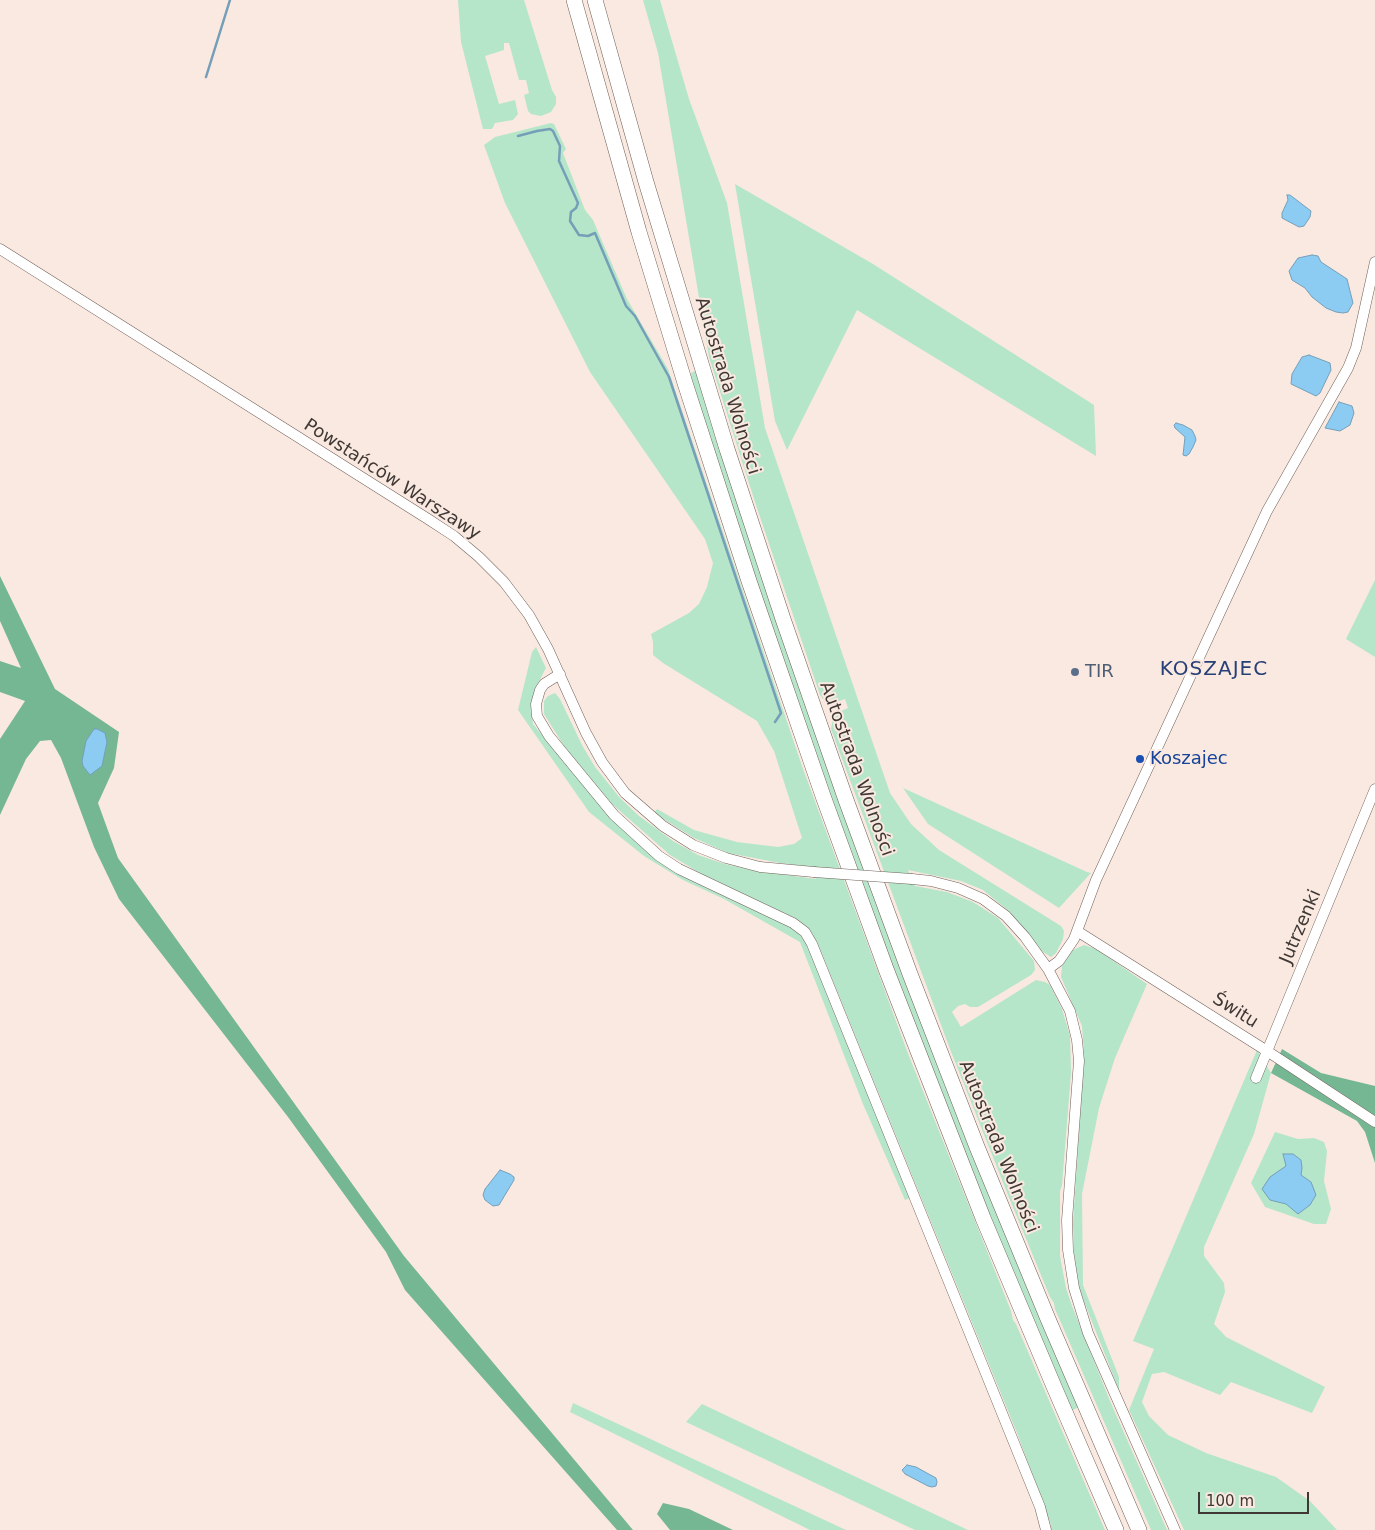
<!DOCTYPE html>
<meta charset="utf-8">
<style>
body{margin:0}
#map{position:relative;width:1375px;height:1530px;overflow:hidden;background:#fae9e0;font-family:"DejaVu Sans",sans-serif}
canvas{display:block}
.scale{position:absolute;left:1198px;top:1492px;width:111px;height:22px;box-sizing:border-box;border:2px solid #3f3835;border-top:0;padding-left:6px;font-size:15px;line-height:18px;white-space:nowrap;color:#3f3835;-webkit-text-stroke:4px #fae9e0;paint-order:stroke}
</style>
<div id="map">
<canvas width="1375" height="1530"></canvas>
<div class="scale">100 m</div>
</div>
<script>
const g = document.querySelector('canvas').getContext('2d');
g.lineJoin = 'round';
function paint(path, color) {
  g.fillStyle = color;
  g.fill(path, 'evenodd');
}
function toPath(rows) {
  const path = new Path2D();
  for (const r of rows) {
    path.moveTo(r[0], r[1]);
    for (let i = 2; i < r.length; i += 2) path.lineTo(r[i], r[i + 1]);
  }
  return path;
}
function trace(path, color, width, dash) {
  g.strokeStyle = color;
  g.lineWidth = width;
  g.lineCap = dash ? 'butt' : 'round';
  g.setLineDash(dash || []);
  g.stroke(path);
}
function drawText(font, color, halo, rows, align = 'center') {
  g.font = font + ' "DejaVu Sans",sans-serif';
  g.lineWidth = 4;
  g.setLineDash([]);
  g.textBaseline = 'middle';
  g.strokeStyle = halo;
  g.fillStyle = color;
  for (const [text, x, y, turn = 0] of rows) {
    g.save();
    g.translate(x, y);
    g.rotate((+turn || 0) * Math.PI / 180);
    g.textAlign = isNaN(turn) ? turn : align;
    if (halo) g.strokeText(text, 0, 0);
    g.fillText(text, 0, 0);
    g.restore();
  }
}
paint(toPath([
 [458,0,524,0,552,90,556,97,556,104,551,112,541,116,531,114,528,111,524,95,529,93,526,80,519,80,509,43,504,43,504,50,485,56,499,104,515,100,518,114,513,120,495,123,492,129,483,129,461,42],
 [643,0,660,0,689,99,727,203,765,428,890,793,911,824,939,850,1061,926,1064,931,1063,939,1056,953,1051,957,1040,950,1010,912,983,890,961,881,908,870,915,886,947,892,973,902,998,918,1034,961,1035,970,1031,975,978,1007,970,1007,965,1004,958,1006,952,1012,961,1027,1036,980,1045,982,1050,985,1062,1009,1070,1036,1071,1073,1062,1185,1060,1191,1060,1256,1066,1288,1072,1306,1110,1401,1167,1530,1151,1530,1055,1309,1054,1303,1050,1297,1008,1195,950,1049,831,729,833,717,837,713,848,708,845,699,833,703,823,699,820,695,755,502,709,357,658,53],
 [551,123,554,124,566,149,563,153,585,210,593,220,627,299,668,369,802,766,907,1051,1011,1311,1013,1320,1016,1324,1105,1530,1051,1530,1051,1525,1017,1433,822,954,811,932,795,918,710,879,670,855,612,804,566,749,544,714,544,701,548,696,555,693,560,699,582,745,595,767,620,798,639,816,673,841,698,855,725,864,751,870,816,879,811,867,780,863,728,853,694,838,654,813,657,809,694,830,737,842,778,847,794,844,802,838,774,751,757,721,663,663,653,655,653,642,651,634,689,613,699,604,707,587,713,563,705,539,590,372,505,203,484,145,495,137],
 [735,184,873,264,1094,405,1096,456,857,310,787,450,775,421],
 [697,370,746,521,1079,1407,1071,1411,967,1166,814,759,690,377,691,373],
 [1375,580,1375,657,1346,639],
 [536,647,546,668,535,689,531,707,533,724,628,835,653,856,796,930,808,945,910,1198,905,1200,863,1104,800,942,724,899,683,880,644,856,589,812,518,710,532,652],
 [903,788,1087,872,1091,873,1059,908,928,824],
 [1084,945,1096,949,1147,984,1115,1058,1099,1108,1082,1194,1083,1285,1119,1377,1119,1390,1079,1289,1074,1254,1073,1223,1084,1054,1082,1026,1061,977,1062,966,1073,950],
 [1257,1050,1271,1073,1254,1134,1204,1247,1204,1256,1224,1283,1225,1292,1214,1324,1226,1337,1325,1387,1312,1413,1231,1382,1220,1395,1164,1372,1152,1374,1142,1402,1149,1416,1168,1435,1206,1453,1276,1477,1310,1501,1337,1530,1184,1530,1129,1410,1154,1349,1133,1341],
 [1275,1132,1298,1139,1314,1138,1324,1142,1327,1151,1324,1181,1331,1209,1326,1224,1314,1224,1265,1207,1251,1183],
 [573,1403,846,1530,810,1530,570,1412],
 [702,1404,968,1530,915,1530,686,1422]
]), '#b5e6c9');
paint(toPath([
 [0,576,55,689,119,732,114,768,98,803,118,858,404,1256,633,1530,617,1530,405,1290,386,1252,288,1117,119,899,94,847,61,758,51,740,40,741,26,759,0,815,0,739,25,701,0,692,0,661,21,668,0,621],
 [1282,1049,1321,1073,1375,1086,1375,1163,1365,1132,1357,1121,1271,1073],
 [663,1503,689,1509,733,1530,670,1530,657,1514]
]), '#76b793');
const water = toPath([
 [1287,195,1290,195,1311,211,1310,217,1304,226,1299,227,1282,218,1282,213,1288,200,1287,195],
 [1312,255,1318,256,1321,262,1347,279,1353,303,1348,312,1343,313,1336,312,1326,308,1312,297,1305,288,1292,280,1289,271,1298,258,1312,255],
 [1309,355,1330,363,1331,370,1320,393,1316,396,1291,384,1292,374,1302,357,1309,355],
 [1339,402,1352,406,1354,413,1350,425,1340,431,1325,428,1339,402],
 [1176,423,1183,425,1192,430,1195,436,1196,440,1193,447,1189,454,1186,456,1183,455,1185,437,1175,428,1174,425,1176,423],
 [94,729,97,729,105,733,107,742,102,766,90,775,83,766,82,761,86,741,94,729],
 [1283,1154,1293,1154,1301,1160,1302,1168,1301,1175,1311,1182,1316,1195,1310,1205,1298,1214,1286,1204,1270,1200,1262,1189,1270,1177,1286,1166,1283,1154],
 [500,1170,510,1174,514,1177,514,1180,499,1205,493,1206,485,1200,483,1195,485,1189,500,1170],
 [907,1465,916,1467,936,1478,937,1482,936,1486,932,1487,928,1486,905,1474,902,1470,907,1465]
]);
paint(water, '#8ccbf2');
trace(water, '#759fb9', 1);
trace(toPath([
 [206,77,230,0],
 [518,136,537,131,550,129,553,131,560,146,559,161,578,203,576,208,571,212,570,221,579,235,588,236,595,233,626,306,635,316,669,377,781,713,775,722]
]), '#759fb9', 2.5);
const minor = toPath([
 [0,249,428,519,454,536,479,557,504,582,529,615,548,649,586,733,602,762,625,793,663,826,693,845,726,858,760,867,814,872],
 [560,674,544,684,540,690,536,704,537,716,549,736,614,815,659,856,679,869,793,923,805,932,812,944,1040,1507,1046,1530],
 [912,879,931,881,958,888,983,899,1006,916,1025,937,1048,969,1070,1011,1077,1040,1079,1061,1067,1220,1068,1250,1074,1288,1088,1333,1175,1530],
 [1077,931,1267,1051,1375,1122],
 [1048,969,1059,961,1074,939,1096,880,1267,511,1348,368,1356,348,1375,262],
 [1256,1078,1375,789]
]);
const highway = toPath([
 [574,0,639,232,685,383,749,581,823,796,886,969,983,1218,1055,1389,1116,1530],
 [595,0,646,182,727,449,783,619,846,800,910,974,977,1147,1048,1319,1139,1530]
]);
trace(minor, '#70615a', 11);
trace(highway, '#70615a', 16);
trace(minor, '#fff', 10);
trace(highway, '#fff', 15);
const minorBridge = toPath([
 [814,872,912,879]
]);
trace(minorBridge, '#70615a', 11, []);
trace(minorBridge, '#fff', 10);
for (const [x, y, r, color] of [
 [1075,672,5,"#5c6f8a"],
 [1140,759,5,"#1a4fb4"]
]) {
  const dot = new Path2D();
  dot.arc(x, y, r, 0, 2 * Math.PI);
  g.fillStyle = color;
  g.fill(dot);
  trace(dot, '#fae9e0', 2);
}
drawText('18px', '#3f3835', '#fae9e0', [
 ["Autostrada Wolności",727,386,73],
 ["Powstańców Warszawy",392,480,33],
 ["Autostrada Wolności",856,769,70],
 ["Jutrzenki",1301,927,-67],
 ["Świtu",1235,1011,32],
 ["Autostrada Wolności",998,1147,68]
]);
drawText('18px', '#4e5e75', '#fae9e0', [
 ["TIR",1085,672]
], 'left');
drawText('18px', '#164399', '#fae9e0', [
 ["Koszajec",1150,759]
], 'left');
g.letterSpacing = '1px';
drawText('20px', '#274078', '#fae9e0', [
 ["KOSZAJEC",1214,670]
]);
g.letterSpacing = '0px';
</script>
